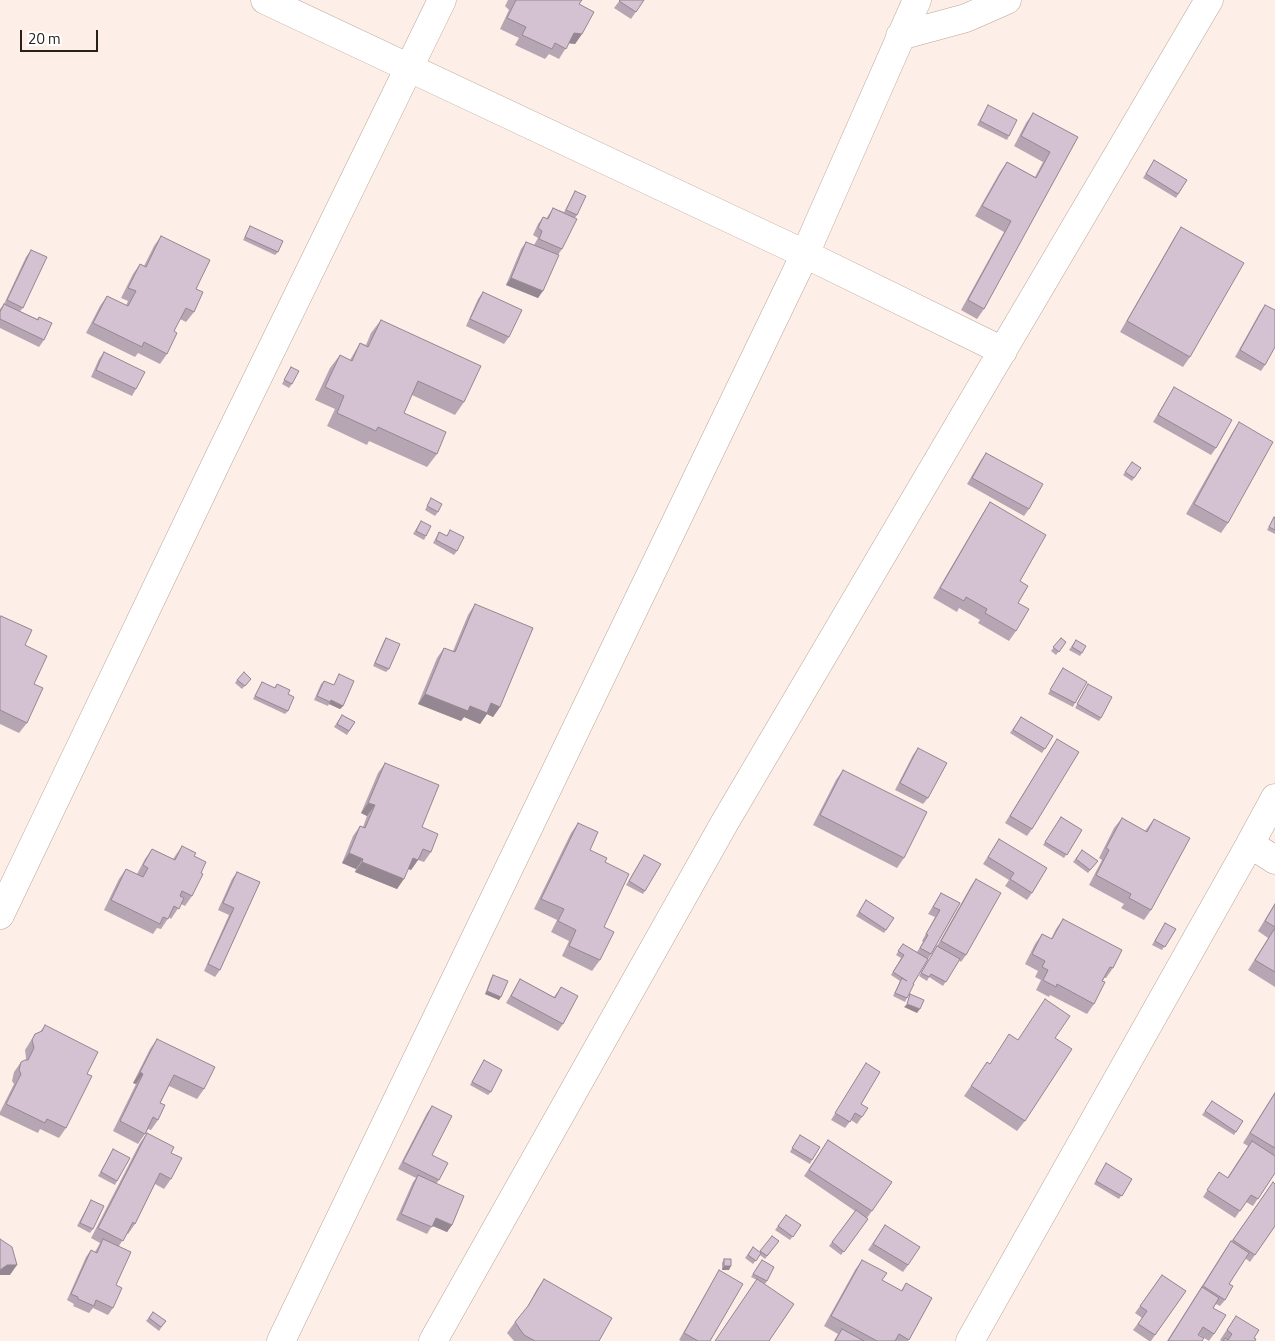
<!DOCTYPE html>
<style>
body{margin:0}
#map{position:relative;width:1275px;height:1341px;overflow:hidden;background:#fdefe7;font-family:"Titillium Web",sans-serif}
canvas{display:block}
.scale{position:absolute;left:20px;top:30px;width:78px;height:22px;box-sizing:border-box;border:2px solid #28201b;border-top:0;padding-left:6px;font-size:15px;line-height:18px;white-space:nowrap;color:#28201b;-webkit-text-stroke:4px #fff;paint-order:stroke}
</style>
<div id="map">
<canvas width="1275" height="1341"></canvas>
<div class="scale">20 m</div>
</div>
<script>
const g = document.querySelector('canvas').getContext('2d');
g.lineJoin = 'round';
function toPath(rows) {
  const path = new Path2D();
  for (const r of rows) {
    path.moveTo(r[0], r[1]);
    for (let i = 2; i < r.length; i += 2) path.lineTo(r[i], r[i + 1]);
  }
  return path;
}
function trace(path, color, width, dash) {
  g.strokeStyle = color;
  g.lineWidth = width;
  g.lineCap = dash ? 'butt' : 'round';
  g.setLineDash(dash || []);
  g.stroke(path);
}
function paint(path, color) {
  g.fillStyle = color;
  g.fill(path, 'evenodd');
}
const street = toPath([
 [265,0,805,254,1003,351],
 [900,36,966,18,1007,0],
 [1275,798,1250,844,1275,860],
 [0,915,220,455,442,0],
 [281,1341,805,254,917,0],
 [433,1341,725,822,1209,0],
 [970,1341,1250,844]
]);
trace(street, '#b9a498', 29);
trace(street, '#fff', 28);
paint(toPath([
 [508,0,582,0,579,4,582,34,575,44,569,43,559,59,549,54,545,59,515,45,519,38,500,29,509,10,505,6],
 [620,0,644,0,631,19,614,8],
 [988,105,1009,136,1007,140,977,125],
 [1033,113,1078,137,984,309,977,319,961,310,1004,232,975,216,1000,172,1007,162,1035,177,1043,162,1014,146,1026,123],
 [1154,160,1187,180,1176,198,1143,178],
 [575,191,577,215,575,218,562,249,558,255,538,298,506,285,521,249,526,242,534,245,538,238,533,235,538,224,543,217,546,219,553,208,564,212],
 [250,226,278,252,275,255,243,240],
 [1181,227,1190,357,1183,367,1120,332,1174,238],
 [161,236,196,289,194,312,186,322,180,319,174,331,167,354,160,364,138,353,135,357,86,333,100,306,107,296,126,306,128,301,121,298,133,274,140,264,144,266,154,246],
 [31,250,23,308,20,311,37,319,39,317,44,340,39,347,0,328,0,309,4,304,26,257],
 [483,292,509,337,504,344,466,326,478,299],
 [1265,305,1265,365,1261,371,1235,357,1260,312],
 [381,320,464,402,455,415,412,395,404,413,437,454,427,467,369,441,367,445,327,426,335,409,315,400,330,368,340,355,350,360,360,343,366,345,371,333],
 [104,352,136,389,132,396,91,377,99,359],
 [291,367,292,384,289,388,282,384],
 [1174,387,1216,448,1211,455,1153,422],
 [1239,422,1228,523,1221,533,1186,514,1232,433],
 [986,453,1029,509,1024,516,967,484,981,460],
 [1132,462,1141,468,1132,481,1123,475],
 [431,498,438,512,435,516,425,510],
 [990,502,1020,581,1016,631,1009,641,978,623,980,620,959,608,957,612,933,598,983,513],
 [1274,517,1275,518,1275,534,1267,530],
 [421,521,426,536,424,540,413,534],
 [450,530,457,551,454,555,433,543,439,532,447,536],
 [475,604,500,707,493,717,487,714,480,724,464,717,461,721,418,704,437,658,444,648,453,651,468,615],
 [0,617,25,645,34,684,27,723,19,733,0,724],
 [386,638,389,669,386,672,373,666,384,641],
 [1061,638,1066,642,1056,655,1051,651],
 [1076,640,1082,653,1080,656,1069,650],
 [1063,668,1075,703,1073,707,1048,694],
 [339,674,343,706,340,709,329,704,328,706,314,700,321,684,324,681,334,685],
 [251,679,242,689,235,683,237,680],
 [262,682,274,688,277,684,288,694,288,711,285,714,253,699],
 [1088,684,1101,718,1099,721,1075,708],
 [342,715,355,722,347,735,334,727],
 [1021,717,1053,736,1042,753,1010,733],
 [1057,739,1032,829,1027,836,1005,823],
 [918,748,928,798,923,804,895,790,913,755],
 [385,763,422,827,431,852,424,862,418,860,411,870,408,869,397,889,355,872,356,869,342,863,353,836,360,826,363,827,367,816,361,813,378,773],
 [843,770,904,858,897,868,813,825,836,780],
 [1061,817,1082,830,1064,858,1043,845],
 [1122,818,1145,831,1154,819,1151,910,1144,920,1121,908,1124,904,1089,885,1102,860,1099,858,1114,828],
 [578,823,590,850,605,862,604,927,600,960,592,971,562,956,569,941,551,932,557,920,534,909,571,833],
 [999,839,1032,893,1027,900,1005,886,1009,880,983,864],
 [182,846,194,856,201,873,192,896,185,906,181,904,171,919,169,917,161,929,157,928,153,934,104,910,119,879,126,869,137,874,145,859,152,849,173,859],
 [1082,850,1098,861,1088,873,1073,862],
 [644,855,645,891,643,894,626,885],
 [237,872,260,882,220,970,215,977,204,971,229,915,218,910,232,879],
 [976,879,966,955,961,962,959,960,943,986,929,977,927,981,919,976,937,946,971,886],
 [941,893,960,903,931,954,913,984,907,998,905,1002,893,996,900,981,891,975,901,958,896,955,903,944,917,952,923,942,922,941,935,917,928,914],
 [866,900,894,918,884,933,856,916],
 [1275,903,1275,987,1248,970,1268,938,1258,931],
 [1063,919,1113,968,1106,978,1104,978,1094,1004,1087,1014,1050,995,1049,997,1036,990,1041,980,1035,977,1038,971,1025,964,1035,944,1042,934,1051,939,1056,929],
 [1165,923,1176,929,1162,950,1152,945],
 [493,975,501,997,499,1000,485,994,491,978],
 [520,979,554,997,561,987,563,1024,558,1031,506,1003,516,986],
 [45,1025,87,1074,66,1128,59,1138,40,1129,38,1133,0,1115,0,1112,14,1084,12,1081,14,1072,21,1062,26,1060,26,1058,25,1050,35,1034,40,1032],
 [1055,1038,1025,1121,1017,1131,964,1096,987,1062,989,1064,1018,1039],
 [157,1039,204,1089,197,1099,169,1086,160,1103,158,1120,151,1130,148,1129,145,1134,138,1144,113,1131,136,1084,133,1083,150,1049],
 [484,1060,491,1092,488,1095,470,1085],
 [866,1063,861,1104,862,1117,857,1124,851,1120,845,1128,831,1120],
 [1275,1092,1275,1173,1253,1206,1246,1202,1235,1218,1203,1197,1219,1172,1227,1178,1248,1146,1243,1143],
 [1212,1101,1243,1121,1234,1135,1202,1115],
 [432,1106,432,1155,439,1180,436,1184,452,1225,447,1232,432,1226,427,1234,396,1220,413,1182,416,1178,398,1169,427,1113],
 [147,1133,171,1179,164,1189,155,1184,135,1224,128,1234,127,1233,119,1246,113,1308,108,1315,93,1308,89,1313,73,1306,74,1304,67,1300,86,1257,91,1250,95,1252,100,1243,91,1238,140,1143],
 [797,1139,812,1160,810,1164,790,1152],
 [828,1140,892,1182,867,1218,868,1219,841,1255,829,1246,855,1211,804,1176],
 [113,1149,117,1181,115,1185,98,1176],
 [1104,1167,1132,1179,1119,1199,1094,1184],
 [1273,1182,1275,1226,1250,1262,1245,1258,1229,1284,1225,1300,1220,1306,1216,1304,1213,1308,1214,1334,1209,1341,1198,1334,1198,1335,1202,1341,1167,1341,1226,1248,1231,1241,1231,1242],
 [91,1200,93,1229,90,1233,77,1226],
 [786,1215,801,1225,790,1240,775,1230],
 [885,1225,908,1265,903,1272,868,1250],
 [772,1236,779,1241,765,1259,760,1255,753,1264,745,1258,753,1247,760,1252],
 [724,1259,729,1270,722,1270,722,1263],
 [862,1260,882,1280,901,1291,906,1283,932,1298,908,1341,834,1341,838,1334,824,1326,855,1270],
 [759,1264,767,1281,765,1284,751,1277],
 [719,1270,710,1341,681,1341,679,1340],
 [1162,1275,1186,1291,1151,1341,1149,1341,1133,1330,1142,1318,1135,1313],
 [544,1279,599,1341,514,1341,507,1333,515,1322,525,1311,537,1289],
 [153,1312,166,1321,159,1331,146,1321],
 [1236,1316,1254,1338,1255,1341,1221,1341,1220,1340]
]), '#b6a6b4');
paint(toPath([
 [574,33,582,34,575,44,567,43],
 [511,278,543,291,538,298,506,285],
 [425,694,470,706,491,703,500,707,493,717,487,714,480,724,464,717,461,721,418,704],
 [331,700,343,706,340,709,329,704],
 [368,803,375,805,367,816,361,813],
 [349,853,363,859,356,869,342,863],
 [413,858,418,860,411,870,406,868],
 [362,862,404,879,397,889,355,872],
 [487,991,501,997,499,1000,485,994],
 [907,1004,920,1009,917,1013,904,1007],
 [140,1072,143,1074,136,1084,133,1083],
 [436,1218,452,1225,447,1232,431,1225],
 [7,1265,17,1265,10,1275,0,1275,0,1270],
 [724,1266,731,1266,729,1270,722,1270]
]), '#948792');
const building = toPath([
 [516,0,582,0,579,4,594,12,582,34,574,33,566,49,555,43,552,49,522,35,526,27,507,18,516,0],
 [620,0,644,0,636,12,619,1,620,0],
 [988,105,1017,120,1009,136,980,121,988,105],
 [1033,113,1078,137,984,309,968,300,1011,221,982,206,1007,162,1036,178,1050,152,1021,136,1033,113],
 [1154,160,1187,180,1178,194,1146,174,1154,160],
 [575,191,586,196,577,215,566,210,575,191],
 [553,208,577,219,562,249,539,239,542,231,538,228,543,217,548,219,553,208],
 [250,226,283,241,278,252,245,237,250,226],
 [1181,227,1244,263,1190,357,1127,321,1181,227],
 [161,236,210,260,196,289,203,292,194,312,186,308,174,331,177,333,167,354,144,342,142,347,93,323,107,296,128,306,136,291,128,288,140,264,146,267,161,236],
 [526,242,559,255,543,291,511,278,526,242],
 [31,250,47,257,23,308,7,300,31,250],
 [483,292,522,310,509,337,470,319,483,292],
 [4,304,38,320,39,317,52,323,44,340,0,319,0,312,4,304],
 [1265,305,1275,310,1275,347,1265,365,1240,350,1265,305],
 [381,320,481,366,464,402,418,381,404,413,446,432,437,454,378,427,376,431,337,413,344,396,325,387,340,355,352,361,360,343,368,347,381,320],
 [104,352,145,372,136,389,96,370,104,352],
 [291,367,299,371,292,384,284,380,291,367],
 [1174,387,1232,420,1216,448,1158,415,1174,387],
 [1239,422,1273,442,1228,523,1194,504,1239,422],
 [986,453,1043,484,1029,509,972,478,986,453],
 [1132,462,1141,468,1134,478,1125,472,1132,462],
 [431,498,442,504,438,512,427,506,431,498],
 [990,502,1046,535,1020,581,1028,586,1018,603,1029,609,1016,631,985,613,987,609,966,597,964,601,940,588,990,502],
 [1274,517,1275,518,1275,530,1269,527,1274,517],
 [421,521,431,526,426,536,416,531,421,521],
 [450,530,464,537,457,551,436,540,439,532,447,536,450,530],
 [475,604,533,628,500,707,491,703,487,713,470,706,468,711,425,694,444,648,455,652,475,604],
 [1,616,32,630,25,645,47,656,34,684,43,688,27,723,0,710,0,618,1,616],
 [386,638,400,644,389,669,375,663,386,638],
 [1061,638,1066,642,1059,652,1053,647,1061,638],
 [1076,640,1086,646,1082,653,1072,647,1076,640],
 [1063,668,1087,682,1075,703,1050,690,1063,668],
 [244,672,251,679,245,686,237,680,244,672],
 [339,674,354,681,343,706,331,700,330,702,317,696,324,681,334,685,339,674],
 [262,682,275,688,277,684,290,690,288,694,294,697,288,711,255,696,262,682],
 [1088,684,1112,697,1101,718,1077,704,1088,684],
 [342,715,355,722,349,731,337,724,342,715],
 [1021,717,1053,736,1045,749,1013,730,1021,717],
 [1057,739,1079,752,1032,829,1010,816,1057,739],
 [918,748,947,763,928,798,900,783,918,748],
 [385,763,439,785,422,827,438,834,431,852,423,849,418,860,413,858,404,879,362,862,363,859,349,853,360,826,365,828,375,805,368,803,385,763],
 [843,770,927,812,904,858,820,815,843,770],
 [1061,817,1082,830,1067,855,1045,842,1061,817],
 [1122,818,1147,832,1154,819,1190,838,1151,910,1129,898,1131,894,1096,875,1109,850,1106,848,1122,818],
 [578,823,598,832,590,850,607,858,605,862,629,874,604,927,614,932,600,960,569,946,576,930,558,921,564,909,541,899,578,823],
 [999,839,1047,868,1032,893,1010,879,1014,873,988,857,999,839],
 [182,846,196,853,194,856,206,862,201,873,203,874,192,896,182,891,180,896,184,898,179,909,174,906,168,919,163,917,160,924,111,900,126,869,143,877,148,868,143,865,152,849,175,860,182,846],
 [1082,850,1098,861,1090,870,1076,859,1082,850],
 [644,855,661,864,645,891,629,881,644,855],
 [237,872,260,882,220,970,208,964,234,908,223,903,237,872],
 [976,879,1001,893,966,955,941,941,976,879],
 [941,893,960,903,931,954,920,948,928,935,926,934,940,910,933,907,941,893],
 [866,900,894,918,886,930,859,912,866,900],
 [1275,904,1275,927,1265,921,1275,904],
 [1063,919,1122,950,1113,968,1110,967,1102,981,1105,982,1094,1004,1057,984,1056,987,1043,980,1048,970,1042,967,1045,961,1032,954,1042,934,1052,939,1063,919],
 [1165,923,1176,929,1165,947,1155,941,1165,923],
 [1275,928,1275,972,1255,960,1275,928],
 [903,944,928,959,913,984,914,984,907,998,895,993,902,978,907,981,893,972,904,955,898,951,903,944],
 [937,946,960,959,946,982,931,974,929,977,921,973,937,946],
 [493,975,508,981,501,997,487,991,493,975],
 [520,979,555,998,561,987,578,996,563,1024,511,996,520,979],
 [910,994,924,1000,920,1009,907,1004,910,994],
 [1045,999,1070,1016,1055,1038,1072,1049,1025,1121,971,1086,987,1062,990,1064,1009,1034,1018,1040,1045,999],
 [45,1025,98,1052,87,1074,92,1076,66,1128,47,1119,45,1123,6,1104,21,1074,19,1070,21,1062,25,1060,28,1060,34,1048,32,1040,35,1034,42,1031,45,1025],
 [157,1039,215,1067,204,1089,174,1075,160,1103,165,1105,158,1120,153,1117,145,1134,120,1121,143,1074,140,1072,157,1039],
 [484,1060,502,1070,491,1092,472,1082,484,1060],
 [866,1063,880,1072,861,1104,868,1108,862,1117,855,1113,850,1122,835,1113,866,1063],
 [1275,1093,1275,1148,1250,1133,1275,1093],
 [1212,1101,1243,1121,1236,1132,1205,1111,1212,1101],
 [432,1106,452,1116,432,1155,448,1163,439,1180,403,1162,432,1106],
 [147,1133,174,1147,171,1153,182,1158,171,1179,160,1173,135,1224,133,1222,123,1241,98,1228,147,1133],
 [800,1135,820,1147,812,1160,792,1148,800,1135],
 [828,1140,892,1182,872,1211,809,1170,828,1140],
 [1252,1141,1275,1156,1275,1173,1258,1199,1251,1195,1240,1211,1207,1190,1219,1172,1228,1178,1252,1141],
 [113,1149,130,1158,117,1181,101,1172,113,1149],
 [1106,1163,1132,1179,1122,1196,1096,1181,1106,1163],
 [418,1175,464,1196,452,1225,436,1218,432,1227,401,1214,418,1175],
 [1273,1182,1275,1184,1275,1226,1255,1255,1233,1240,1273,1182],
 [91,1200,104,1206,93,1229,80,1223,91,1200],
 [856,1210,868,1219,844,1252,832,1242,856,1210],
 [786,1215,801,1225,793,1237,778,1226,786,1215],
 [885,1225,920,1247,908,1265,873,1244,885,1225],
 [772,1236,779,1241,767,1256,760,1251,772,1236],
 [0,1239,12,1247,17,1265,7,1265,0,1270,0,1239],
 [103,1239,131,1252,116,1285,122,1288,113,1308,96,1300,94,1306,78,1299,78,1297,71,1294,91,1250,97,1253,103,1239],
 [1231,1241,1249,1253,1229,1284,1233,1286,1225,1300,1203,1286,1231,1241],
 [753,1247,761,1253,756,1261,748,1255,753,1247],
 [724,1259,731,1259,731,1266,724,1266,724,1259],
 [762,1260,774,1267,767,1281,753,1274,762,1260],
 [862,1260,887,1273,882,1280,902,1291,906,1283,932,1298,909,1340,899,1334,895,1341,877,1341,831,1316,862,1260],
 [719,1270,743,1284,710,1341,698,1341,684,1333,719,1270],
 [1162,1275,1186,1291,1155,1335,1138,1324,1147,1311,1140,1306,1162,1275],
 [544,1279,612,1318,599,1341,535,1341,524,1335,515,1322,528,1306,544,1279],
 [757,1279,794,1304,769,1341,715,1341,757,1279],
 [1202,1287,1219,1298,1213,1308,1226,1315,1214,1334,1203,1327,1198,1335,1204,1338,1202,1341,1168,1341,1202,1287],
 [153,1312,166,1321,161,1327,149,1318,153,1312],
 [1236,1316,1259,1330,1254,1338,1256,1339,1255,1341,1223,1341,1225,1338,1228,1340,1232,1334,1227,1330,1236,1316],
 [842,1329,864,1341,835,1341,842,1329]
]);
paint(building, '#d4c1d1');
trace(building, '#948792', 1);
</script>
